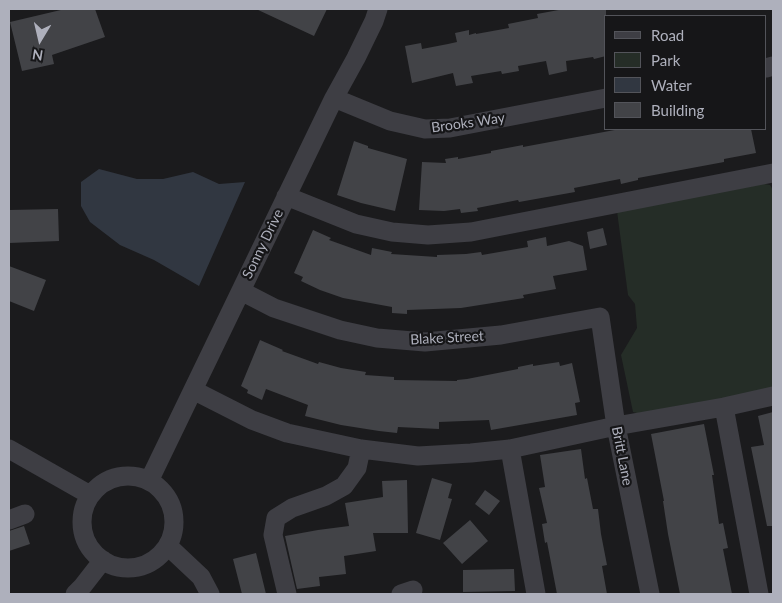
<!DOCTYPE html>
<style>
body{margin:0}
#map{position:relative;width:782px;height:603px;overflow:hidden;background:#1b1b1d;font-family:Lato,sans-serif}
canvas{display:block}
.frame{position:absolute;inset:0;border:10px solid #aeb0bc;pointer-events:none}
.legend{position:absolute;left:604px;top:15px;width:162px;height:115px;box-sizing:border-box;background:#161618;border:1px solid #53545a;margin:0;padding:6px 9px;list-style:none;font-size:15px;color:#aeb0bc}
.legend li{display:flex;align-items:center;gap:10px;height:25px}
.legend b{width:25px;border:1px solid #53545a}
.north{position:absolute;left:15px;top:15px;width:50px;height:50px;-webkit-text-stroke:4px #161618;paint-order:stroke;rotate:189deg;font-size:14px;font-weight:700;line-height:20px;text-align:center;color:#aeb0bc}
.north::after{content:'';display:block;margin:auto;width:18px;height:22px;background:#aeb0bc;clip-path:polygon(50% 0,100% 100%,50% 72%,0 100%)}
</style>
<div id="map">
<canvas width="782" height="603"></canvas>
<div class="frame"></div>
<ul class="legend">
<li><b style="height:6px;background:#3e3e44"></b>Road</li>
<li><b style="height:14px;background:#252d27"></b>Park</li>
<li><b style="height:14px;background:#313741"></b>Water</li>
<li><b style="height:14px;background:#424347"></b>Building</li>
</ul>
<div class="north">N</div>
</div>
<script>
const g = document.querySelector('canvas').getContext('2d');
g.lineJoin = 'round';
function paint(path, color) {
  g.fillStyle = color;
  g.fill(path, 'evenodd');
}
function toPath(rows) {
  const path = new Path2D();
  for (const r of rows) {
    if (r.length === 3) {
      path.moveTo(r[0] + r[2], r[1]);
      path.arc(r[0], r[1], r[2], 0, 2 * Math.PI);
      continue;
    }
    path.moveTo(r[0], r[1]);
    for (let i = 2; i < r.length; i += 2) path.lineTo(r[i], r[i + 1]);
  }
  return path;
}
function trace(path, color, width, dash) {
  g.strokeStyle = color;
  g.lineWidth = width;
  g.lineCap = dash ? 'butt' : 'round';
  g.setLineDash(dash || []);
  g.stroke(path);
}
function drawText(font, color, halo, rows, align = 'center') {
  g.font = font + ' Lato,sans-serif';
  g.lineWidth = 4.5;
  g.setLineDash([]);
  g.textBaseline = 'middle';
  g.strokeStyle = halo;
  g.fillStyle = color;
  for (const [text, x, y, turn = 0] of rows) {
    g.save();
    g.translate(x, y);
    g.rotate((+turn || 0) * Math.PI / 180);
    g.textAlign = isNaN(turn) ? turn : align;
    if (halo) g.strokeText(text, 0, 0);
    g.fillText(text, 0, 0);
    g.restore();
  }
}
paint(toPath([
 [759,183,770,185,773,190,773,391,644,415,633,412,621,355,637,328,635,304,628,295,617,211]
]), '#252d27');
paint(toPath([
 [99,169,137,179,163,179,193,172,219,184,245,182,199,286,154,260,120,245,90,222,81,206,81,182]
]), '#313741');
paint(toPath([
 [65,9,95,9,105,37,52,55,54,64,22,71,10,22],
 [256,9,327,9,314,36],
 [564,9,606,9,606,56,594,59,593,57,566,61,567,71,549,75,546,61,518,66,519,71,502,74,501,71,471,76,473,83,456,86,453,73,412,83,405,46,421,43,422,49,448,44,457,42,455,33,469,30,469,35,476,33,476,34,509,28,508,24,538,18,537,14],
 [620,129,751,129,756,153,724,159,724,162,638,178,638,180,621,184,620,179,574,188,575,192,519,202,518,200,477,208,478,211,461,213,460,209,444,211,419,210,422,162,446,163,445,159,458,157,458,159,491,153,491,151,523,145,523,147],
 [354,141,368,146,368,148,407,159,395,211,361,203,337,195],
 [58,209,59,241,9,243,9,210],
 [603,228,607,245,590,249,587,232],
 [313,230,331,238,329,240,371,255,372,248,392,252,391,254,437,257,437,255,466,254,481,252,482,255,528,247,527,241,546,237,547,246,569,241,583,246,587,270,553,276,556,289,523,295,524,298,461,308,407,310,407,314,392,313,392,307,343,298,320,290,301,281,303,277,294,273],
 [9,266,46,280,34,311,9,301],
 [260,340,283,350,282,351,318,364,319,362,341,368,366,372,365,375,394,377,394,380,457,381,457,380,467,379,518,369,518,367,533,364,533,366,559,362,560,366,572,363,580,402,575,403,577,415,491,430,489,420,439,422,439,429,398,427,397,433,379,431,341,425,305,416,308,405,266,389,262,400,247,393,248,390,241,386],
 [773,412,773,526,767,526,751,447,764,445,758,416],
 [704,424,714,475,712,475,719,524,723,523,728,548,723,549,732,594,680,594,668,534,663,501,664,501,651,434],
 [581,449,585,479,587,478,593,509,598,509,601,534,607,565,602,566,607,594,557,594,547,542,545,543,542,524,547,523,539,488,545,487,540,455],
 [432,478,452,484,448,498,452,499,440,540,416,533],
 [407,480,408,533,373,533,376,551,344,556,346,574,319,577,320,586,297,589,285,536,318,530,349,526,345,503,383,497,382,481],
 [485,490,500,501,489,515,475,504],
 [470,520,488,541,462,564,443,543],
 [24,526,30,544,9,551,9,531],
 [256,553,266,594,242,594,233,559],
 [514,569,515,591,463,592,463,570]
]), '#424347');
trace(toPath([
 [766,68,773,66],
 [334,98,390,121,425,129,450,128,606,98],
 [286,196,356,224,392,232,428,235,471,232,773,173],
 [241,291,274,308,340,330,377,338,425,342,501,335,600,317,616,426,650,594],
 [193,390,252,420,287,433,361,449,418,456,471,453,510,449,616,426,724,407,773,396],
 [724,407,759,594],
 [9,449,90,495],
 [510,449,536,594],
 [128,522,46],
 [149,481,334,98,356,58,374,21,378,9],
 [9,520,25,514],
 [168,546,201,577,210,594],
 [75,594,82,587,103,560],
 [287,594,273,535,276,518,292,508,326,496,344,486,357,468,361,449],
 [401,594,413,590]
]), '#3e3e44', 19);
drawText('14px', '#aeb0bc', '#161618', [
 ["Brooks Way",468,123,-8],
 ["Sonny Drive",263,244,-64],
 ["Blake Street",447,338,-3],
 ["Britt Lane",622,456,79]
]);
</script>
